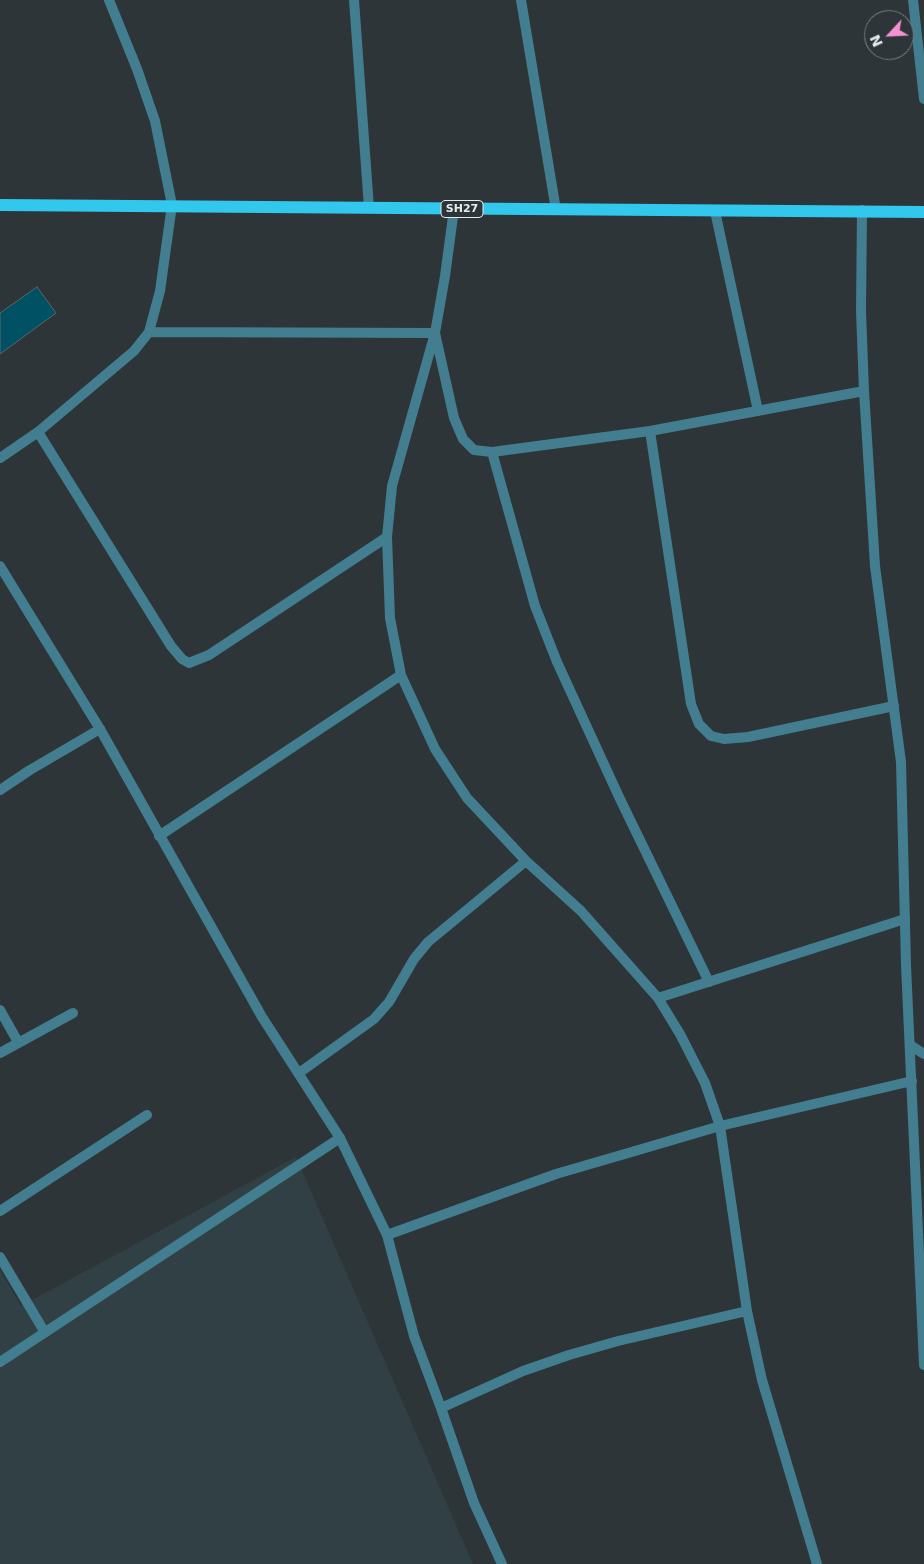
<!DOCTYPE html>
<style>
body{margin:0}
#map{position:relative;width:924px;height:1564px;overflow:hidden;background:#2d3538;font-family:"DejaVu Sans",sans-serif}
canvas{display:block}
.north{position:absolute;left:864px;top:10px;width:50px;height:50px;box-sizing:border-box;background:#2d3538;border:1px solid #777e80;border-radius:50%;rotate:245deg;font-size:14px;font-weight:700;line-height:20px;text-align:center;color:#e6eced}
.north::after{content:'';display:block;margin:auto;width:18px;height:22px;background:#f491d3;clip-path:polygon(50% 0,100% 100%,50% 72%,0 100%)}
</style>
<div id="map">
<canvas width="924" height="1564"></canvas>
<div class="north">N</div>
</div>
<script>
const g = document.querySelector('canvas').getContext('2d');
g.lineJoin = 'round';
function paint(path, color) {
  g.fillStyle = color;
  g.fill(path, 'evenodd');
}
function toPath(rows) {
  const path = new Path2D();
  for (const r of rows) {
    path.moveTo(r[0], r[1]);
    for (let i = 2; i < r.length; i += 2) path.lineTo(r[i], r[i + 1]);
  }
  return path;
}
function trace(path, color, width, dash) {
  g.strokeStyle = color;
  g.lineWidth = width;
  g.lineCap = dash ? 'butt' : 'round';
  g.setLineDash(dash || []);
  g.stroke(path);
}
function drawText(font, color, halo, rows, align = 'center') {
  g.font = font + ' "DejaVu Sans",sans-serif';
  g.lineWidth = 5;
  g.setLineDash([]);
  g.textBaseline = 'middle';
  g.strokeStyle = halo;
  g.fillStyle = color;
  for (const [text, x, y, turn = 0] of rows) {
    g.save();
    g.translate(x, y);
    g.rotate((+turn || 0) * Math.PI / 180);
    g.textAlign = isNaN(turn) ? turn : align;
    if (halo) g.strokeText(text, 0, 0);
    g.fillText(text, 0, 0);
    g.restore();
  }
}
paint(toPath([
 [296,1157,473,1564,0,1564,0,1270,21,1306]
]), '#304045');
const building = toPath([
 [37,287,56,313,0,354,0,313,37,287]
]);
paint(building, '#005163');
trace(building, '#5d6669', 1);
trace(toPath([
 [521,0,556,210],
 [0,790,30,770,100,729],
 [0,1010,18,1042],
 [0,1053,73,1013],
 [0,1211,147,1115],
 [0,1257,44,1331],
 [0,1362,340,1138]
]), '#427e90', 10);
trace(toPath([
 [354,0,369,208],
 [913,0,924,99],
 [454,209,445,276,435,333,392,486,387,537,390,618,401,675,435,749,467,798,526,861,581,911,658,998,680,1034,705,1083,720,1126,747,1311,762,1380,817,1564],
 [715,211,758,411],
 [149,332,435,333,454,418,463,439,474,450,492,452,650,431,864,391],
 [650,431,691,704,699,724,711,736,724,739,748,737,894,706],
 [38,432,171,646,182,659,189,663,209,655,387,537],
 [492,452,535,606,557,662,620,799,709,982],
 [0,458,38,432,134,351,149,332,160,291,172,205,155,121,137,69,109,0],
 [0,566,100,729,262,1017,340,1138,387,1235,414,1336,441,1408,474,1503,502,1564],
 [159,836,401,675],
 [658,998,905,919],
 [910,1045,924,1054],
 [299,1073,374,1019,389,1002,414,959,428,942,526,861],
 [387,1235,556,1174,635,1151,720,1126,912,1081],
 [441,1408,523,1371,569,1355,618,1341,747,1311]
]), '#427e90', 10);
trace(toPath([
 [862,210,861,311,864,391,875,566,901,762,906,965,924,1365]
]), '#427e90', 10);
trace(toPath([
 [0,205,924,212]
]), '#32c7ec', 12);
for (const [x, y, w] of [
 [462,209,42]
]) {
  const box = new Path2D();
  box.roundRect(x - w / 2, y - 8.5, w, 17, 4);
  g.fillStyle = '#2d3538';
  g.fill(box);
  trace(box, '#e6eced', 1);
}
drawText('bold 11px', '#e6eced', null, [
 ["SH27",462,209]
]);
</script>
